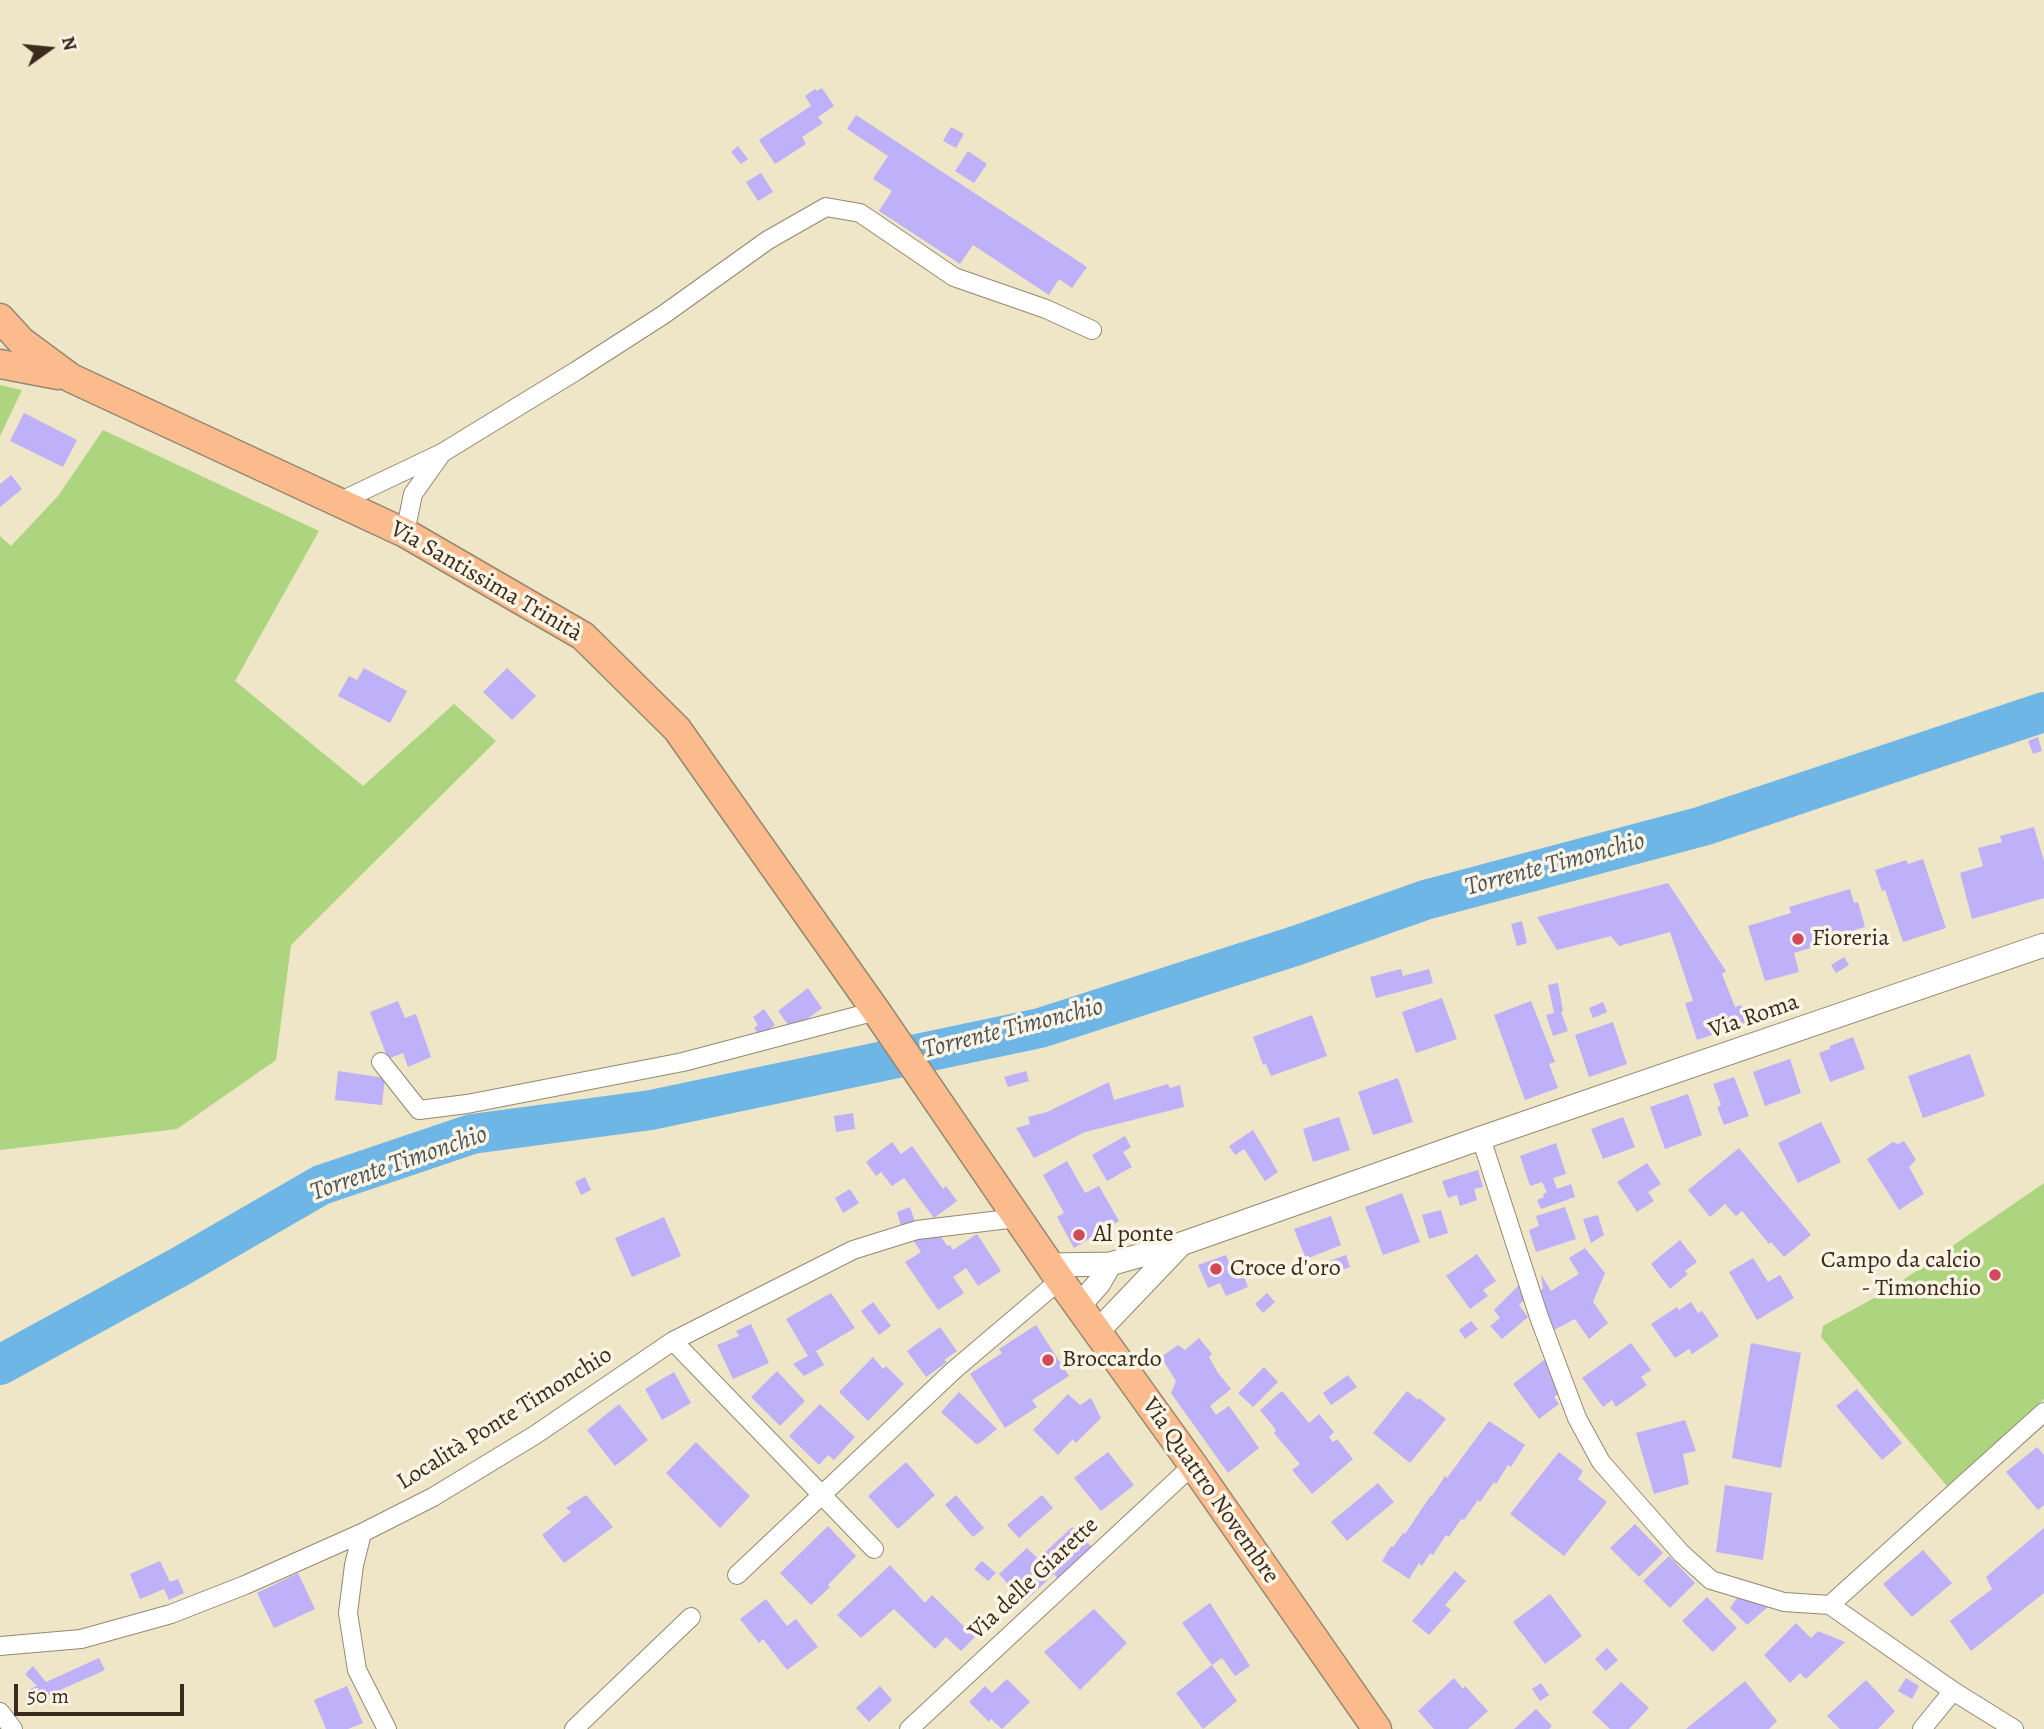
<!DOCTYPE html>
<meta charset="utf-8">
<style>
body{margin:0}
#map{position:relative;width:2044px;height:1729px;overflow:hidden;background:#eee6c7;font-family:Alegreya,serif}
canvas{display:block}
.north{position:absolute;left:14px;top:14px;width:70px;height:70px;-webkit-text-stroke:5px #fcf5e5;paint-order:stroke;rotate:75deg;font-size:19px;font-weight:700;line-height:28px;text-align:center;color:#3b2a1e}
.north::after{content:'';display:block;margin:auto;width:24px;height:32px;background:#3b2a1e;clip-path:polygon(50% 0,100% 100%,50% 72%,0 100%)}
.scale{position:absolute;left:14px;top:1684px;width:170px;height:32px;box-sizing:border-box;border:4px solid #3b2a1e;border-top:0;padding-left:9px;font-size:21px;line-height:24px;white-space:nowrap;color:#3b2a1e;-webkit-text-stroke:5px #fcf5e5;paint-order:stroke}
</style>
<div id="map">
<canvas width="2044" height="1729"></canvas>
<div class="north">N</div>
<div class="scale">50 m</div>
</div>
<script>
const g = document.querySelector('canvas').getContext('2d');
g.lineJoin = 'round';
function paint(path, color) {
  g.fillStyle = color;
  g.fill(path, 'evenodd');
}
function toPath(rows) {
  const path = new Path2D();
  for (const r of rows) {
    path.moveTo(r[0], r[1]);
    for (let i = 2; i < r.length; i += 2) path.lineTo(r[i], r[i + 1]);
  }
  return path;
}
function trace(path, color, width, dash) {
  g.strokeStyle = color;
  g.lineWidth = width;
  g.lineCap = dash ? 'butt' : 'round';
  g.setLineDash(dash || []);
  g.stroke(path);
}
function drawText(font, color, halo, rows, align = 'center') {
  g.font = font + ' Alegreya,serif';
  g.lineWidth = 7;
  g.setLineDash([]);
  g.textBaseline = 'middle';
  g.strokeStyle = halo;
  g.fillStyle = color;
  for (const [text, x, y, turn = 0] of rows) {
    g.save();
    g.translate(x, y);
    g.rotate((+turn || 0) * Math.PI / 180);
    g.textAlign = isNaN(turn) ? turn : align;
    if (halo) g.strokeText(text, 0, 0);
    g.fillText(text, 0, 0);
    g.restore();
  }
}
paint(toPath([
 [0,385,22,390,0,436],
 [103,430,319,531,235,681,363,786,454,704,496,741,291,945,276,1060,177,1129,0,1150,0,536,11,546,58,496],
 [2044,1183,2044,1399,1947,1486,1821,1337,1823,1326,1887,1291]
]), '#add47e');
trace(toPath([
 [0,1365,181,1266,321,1185,472,1134,651,1110,1040,1028,1298,945,1425,900,1703,826,2044,712]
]), '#6eb6e5', 40);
paint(toPath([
 [822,88,834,106,818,117,823,123,802,137,806,144,775,164,759,140,811,106,805,96,815,89,817,91],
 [856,115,1087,267,1072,288,1059,279,1049,295,973,245,960,264,879,211,892,191,873,179,888,156,847,129],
 [951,127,964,134,956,148,943,141],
 [738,146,748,159,741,164,731,152],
 [968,151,987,164,974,183,955,171],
 [761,173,773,192,758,201,746,182],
 [24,413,77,440,63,467,10,441],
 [11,475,22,489,0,507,0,484],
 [364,668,407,691,390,723,338,696,349,676,357,680],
 [507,668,536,696,512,720,483,692],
 [2038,737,2042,751,2033,754,2028,741],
 [2034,827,2044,861,2044,898,1972,919,1960,873,1983,866,1978,848,2002,842,2000,836],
 [1923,859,1946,928,1903,942,1885,890,1882,891,1875,870,1906,860,1908,864],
 [1668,883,1726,971,1722,974,1735,1007,1741,1005,1752,1021,1697,1040,1685,1003,1693,1001,1670,932,1619,946,1611,936,1557,950,1537,917],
 [1850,889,1854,903,1858,902,1865,927,1812,943,1813,947,1794,953,1799,972,1765,981,1748,926,1791,913,1789,907],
 [1522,921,1527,943,1517,946,1511,924],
 [1844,957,1849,965,1836,973,1831,965],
 [1401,969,1403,976,1429,969,1433,983,1376,998,1370,977],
 [1558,983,1563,1011,1561,1012,1568,1031,1553,1036,1546,1015,1554,1013,1548,985],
 [808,988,822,1008,792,1030,778,1011],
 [1442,998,1457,1039,1416,1053,1402,1012],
 [398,1001,405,1018,416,1014,431,1057,408,1067,403,1053,388,1059,370,1012],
 [1531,1001,1555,1062,1549,1064,1558,1088,1525,1100,1494,1015],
 [1603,1002,1607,1012,1593,1018,1589,1008],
 [764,1009,775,1025,760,1036,754,1028,758,1025,753,1017],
 [1312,1015,1327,1056,1271,1076,1266,1064,1263,1065,1253,1037],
 [1613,1022,1627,1064,1589,1077,1575,1035],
 [1853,1037,1865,1069,1830,1082,1819,1053,1830,1049,1830,1046],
 [1970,1054,1985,1096,1923,1118,1908,1076],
 [1790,1059,1801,1093,1765,1106,1753,1072],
 [338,1071,385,1078,382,1105,335,1100],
 [1026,1071,1029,1081,1008,1087,1004,1077],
 [1734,1077,1749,1116,1724,1125,1717,1107,1721,1105,1713,1084],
 [1398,1078,1413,1122,1373,1135,1358,1092],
 [1109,1082,1114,1100,1168,1084,1170,1088,1180,1085,1184,1107,1085,1132,1034,1158,1016,1128,1030,1124,1028,1117,1047,1112],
 [1688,1094,1702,1135,1665,1149,1650,1107],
 [853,1113,855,1129,836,1132,834,1116],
 [1339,1117,1350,1150,1313,1162,1303,1129],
 [1623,1117,1635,1147,1603,1159,1591,1129],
 [1821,1122,1841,1162,1798,1183,1778,1143],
 [1253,1130,1278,1172,1265,1181,1244,1149,1235,1155,1229,1146],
 [1125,1136,1131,1147,1123,1152,1132,1167,1107,1181,1092,1155],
 [1904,1141,1916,1160,1909,1167,1924,1194,1899,1210,1867,1159,1893,1142,1898,1144],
 [892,1142,901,1154,912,1146,943,1189,946,1186,957,1201,934,1218,904,1178,892,1186,881,1172,876,1176,866,1162],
 [1556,1143,1566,1174,1553,1178,1557,1189,1571,1184,1575,1197,1541,1209,1537,1200,1544,1197,1543,1194,1547,1192,1542,1182,1530,1186,1520,1156],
 [1739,1148,1811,1235,1784,1257,1771,1242,1769,1244,1742,1211,1736,1216,1725,1204,1710,1217,1688,1190],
 [1067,1161,1085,1193,1099,1186,1119,1221,1074,1248,1057,1217,1064,1213,1043,1175],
 [1647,1163,1661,1184,1648,1192,1654,1201,1637,1212,1617,1182],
 [1478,1170,1483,1187,1474,1189,1477,1200,1460,1206,1457,1195,1448,1198,1442,1181],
 [585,1177,591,1190,581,1195,575,1182],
 [850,1189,859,1203,843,1213,835,1198],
 [1402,1193,1420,1242,1383,1255,1365,1207],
 [910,1207,915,1222,901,1226,897,1212],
 [1565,1207,1576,1239,1536,1252,1529,1230,1539,1226,1536,1216],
 [1441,1210,1448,1233,1429,1239,1422,1215],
 [1598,1215,1604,1235,1591,1243,1583,1219],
 [1331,1216,1341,1245,1306,1259,1294,1229],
 [664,1217,681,1256,632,1277,615,1238],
 [977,1234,1001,1271,978,1286,966,1268,953,1277,964,1293,938,1310,905,1262,921,1252,913,1240,940,1235,947,1246,950,1245,953,1250],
 [1680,1240,1697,1262,1685,1271,1688,1274,1670,1289,1651,1264],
 [1585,1248,1605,1273,1593,1302,1608,1323,1589,1339,1575,1319,1552,1331,1538,1294,1543,1288,1541,1274,1551,1291,1579,1274,1569,1258],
 [1477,1254,1496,1281,1483,1290,1488,1296,1470,1309,1446,1276],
 [1226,1255,1235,1278,1243,1274,1248,1287,1226,1296,1220,1283,1208,1288,1198,1265],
 [1346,1255,1350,1267,1325,1276,1320,1264],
 [1753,1258,1768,1282,1780,1275,1794,1298,1757,1320,1729,1272],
 [1519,1285,1526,1298,1519,1305,1528,1317,1502,1339,1490,1326,1500,1318,1494,1310],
 [831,1293,855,1328,816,1351,824,1365,804,1376,793,1364,808,1356,786,1319],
 [1267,1293,1275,1302,1263,1313,1255,1304],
 [873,1302,891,1326,879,1335,861,1311],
 [1691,1302,1698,1313,1702,1311,1719,1336,1692,1354,1689,1349,1675,1358,1651,1324,1677,1307,1679,1310],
 [1471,1321,1478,1329,1465,1339,1459,1330],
 [751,1324,769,1363,733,1379,717,1345,739,1336,736,1331],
 [1036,1325,1069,1376,1032,1400,1037,1407,1005,1428,970,1374,1002,1353,999,1349],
 [940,1327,957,1351,944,1360,947,1362,926,1377,907,1351],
 [1199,1338,1212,1354,1209,1357,1218,1373,1231,1389,1210,1406,1216,1415,1229,1406,1259,1448,1228,1473,1171,1393,1176,1381,1161,1357,1178,1345,1185,1350],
 [1631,1343,1651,1370,1641,1377,1647,1385,1616,1407,1612,1400,1603,1407,1582,1378],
 [1751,1343,1801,1353,1781,1468,1732,1458],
 [873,1357,883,1369,886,1366,904,1384,868,1421,839,1392],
 [1544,1360,1556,1377,1553,1380,1562,1391,1554,1397,1559,1404,1539,1419,1513,1384],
 [1264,1367,1278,1382,1253,1407,1238,1393],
 [777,1371,805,1401,780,1426,751,1397],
 [674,1372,691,1403,662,1420,645,1389],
 [1348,1375,1357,1387,1331,1405,1323,1393],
 [1857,1389,1902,1443,1882,1460,1836,1406],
 [1282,1391,1309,1423,1319,1414,1334,1432,1329,1437,1333,1442,1337,1439,1353,1459,1312,1494,1292,1470,1300,1464,1274,1433,1276,1430,1260,1410],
 [1407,1391,1418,1400,1419,1398,1446,1419,1410,1463,1373,1433],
 [959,1392,997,1429,980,1443,976,1444,941,1412],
 [1068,1394,1080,1405,1091,1398,1101,1418,1076,1443,1073,1439,1058,1455,1033,1430],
 [619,1404,648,1440,615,1466,587,1430],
 [820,1404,855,1437,834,1460,828,1455,819,1465,789,1436],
 [1685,1420,1696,1451,1683,1454,1689,1484,1654,1494,1636,1433],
 [1489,1421,1525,1445,1511,1467,1508,1465,1496,1484,1494,1482,1480,1502,1478,1500,1464,1520,1461,1519,1449,1537,1446,1535,1433,1555,1430,1553,1422,1566,1419,1563,1409,1579,1382,1561,1391,1546,1393,1547,1403,1533,1405,1534,1431,1495,1432,1496,1445,1476,1447,1478],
 [696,1442,750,1496,720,1528,666,1473],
 [2037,1447,2044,1455,2044,1505,2038,1510,2006,1472],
 [1108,1452,1134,1485,1101,1511,1074,1478],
 [1559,1452,1583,1471,1578,1479,1607,1502,1564,1556,1510,1514],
 [906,1462,935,1495,898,1529,868,1496],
 [1378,1483,1394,1502,1347,1541,1331,1522],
 [1725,1485,1772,1493,1763,1560,1716,1552],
 [586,1495,613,1527,564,1563,542,1535,571,1512,566,1508],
 [956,1495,984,1528,973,1537,945,1505],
 [1042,1495,1053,1508,1019,1538,1007,1525],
 [1635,1524,1663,1553,1639,1577,1610,1548],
 [828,1526,856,1556,828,1585,830,1587,811,1605,780,1573],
 [1072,1527,1093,1548,1059,1580,1054,1574,1024,1602,999,1574,1027,1548,1038,1559],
 [2044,1528,2044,1593,1971,1651,1950,1621,1992,1589,1986,1577],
 [1923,1550,1952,1583,1912,1617,1883,1584],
 [1669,1556,1695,1583,1670,1608,1643,1581],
 [160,1561,170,1582,178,1579,184,1593,169,1600,164,1589,140,1599,130,1574],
 [982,1561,996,1573,988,1581,974,1569],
 [890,1565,925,1603,932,1595,975,1637,961,1651,946,1637,935,1649,894,1609,861,1638,837,1615],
 [1455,1571,1466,1581,1445,1605,1451,1610,1429,1635,1412,1621],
 [298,1573,315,1609,274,1628,257,1593],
 [1550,1594,1582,1636,1545,1664,1513,1622],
 [1739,1595,1769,1606,1747,1625,1730,1608],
 [1707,1597,1737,1628,1713,1652,1682,1621],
 [766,1599,787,1626,796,1619,818,1647,787,1670,763,1639,759,1643,740,1619],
 [1210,1603,1250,1666,1235,1676,1222,1658,1212,1665,1182,1623],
 [1094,1609,1127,1643,1080,1690,1044,1652],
 [1796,1623,1811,1638,1818,1631,1845,1642,1806,1679,1800,1673,1790,1683,1764,1655],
 [1607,1648,1618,1660,1606,1671,1595,1659],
 [99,1658,105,1670,33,1702,28,1690,37,1686,25,1674,33,1666,46,1682],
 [1212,1665,1237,1701,1203,1729,1176,1693],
 [1454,1678,1463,1689,1465,1686,1488,1711,1468,1729,1434,1729,1418,1711],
 [1906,1678,1919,1686,1912,1699,1898,1691],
 [1007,1679,1030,1702,1002,1729,991,1719,989,1722,969,1702,985,1686,992,1693],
 [1866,1680,1895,1711,1878,1729,1840,1729,1827,1716],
 [1745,1681,1777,1721,1769,1729,1686,1729],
 [1621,1682,1649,1708,1629,1729,1610,1729,1592,1712],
 [1541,1683,1549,1695,1540,1701,1532,1689],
 [347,1686,363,1723,348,1729,326,1729,314,1700],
 [880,1686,892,1700,869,1722,856,1708],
 [1536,1709,1552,1726,1549,1729,1514,1729]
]), '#beb0f9');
const minor = toPath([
 [339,502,442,453],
 [405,533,413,494,442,453,576,371,663,315,768,240,826,207,860,213,954,277,1046,309,1092,330],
 [381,1062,419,1110,467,1104,683,1062,876,1011],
 [1481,1138,1539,1317,1577,1418,1601,1462,1681,1553,1711,1580,1784,1602,1830,1605],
 [673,1341,874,1549],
 [737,1575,954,1370,1060,1280],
 [1830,1605,2044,1412],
 [1830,1605,1953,1691,2014,1729],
 [0,1646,81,1639,171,1614,245,1585,362,1533],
 [0,1712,13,1729],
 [387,1729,357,1670,348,1613,354,1565,362,1533,433,1497,535,1435,673,1341,853,1250,917,1230,1017,1218],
 [574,1729,691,1617],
 [909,1729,1193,1465],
 [1922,1729,1953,1691]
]);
const tertiary = toPath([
 [1050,1265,1110,1264,1181,1244,1481,1138,2044,945],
 [1079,1306,1099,1283,1110,1264],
 [1097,1332,1181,1244]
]);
const primary = toPath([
 [0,318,21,341,71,378,405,533,583,636,677,729,876,1011,1060,1280,1193,1465,1377,1729],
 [0,364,58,375]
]);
trace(minor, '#948872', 20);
trace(tertiary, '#948872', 25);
trace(primary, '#948872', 31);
trace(minor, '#fff', 18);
trace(tertiary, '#fff', 23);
trace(primary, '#fbbb8c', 28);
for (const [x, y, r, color] of [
 [1798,939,7,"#d1495b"],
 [1079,1235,7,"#d1495b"],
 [1216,1269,7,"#d1495b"],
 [1995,1275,7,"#d1495b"],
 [1048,1360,7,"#d1495b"]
]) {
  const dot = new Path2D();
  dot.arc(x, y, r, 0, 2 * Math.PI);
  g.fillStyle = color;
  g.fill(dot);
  trace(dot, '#fcf5e5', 2.5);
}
drawText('24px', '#3b2a1e', '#fcf5e5', [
 ["Via Santissima Trinità",486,582,30],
 ["Via Roma",1754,1017,-19],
 ["Località Ponte Timonchio",505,1419,-32],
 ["Via Quattro Novembre",1210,1491,55],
 ["Via delle Giarette",1034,1579,-43]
]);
drawText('24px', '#3b2a1e', '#fcf5e5', [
 ["Fioreria",1812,939],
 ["Al ponte",1093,1235],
 ["Campo da calcio",1981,1261,"right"],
 ["- Timonchio",1981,1289,"right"],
 ["Croce d'oro",1230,1269],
 ["Broccardo",1062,1360]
], 'left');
drawText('italic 26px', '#4a545a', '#fcf5e5', [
 ["Torrente Timonchio",1555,865,-15],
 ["Torrente Timonchio",1013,1029,-14],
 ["Torrente Timonchio",399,1164,-19]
]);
</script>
